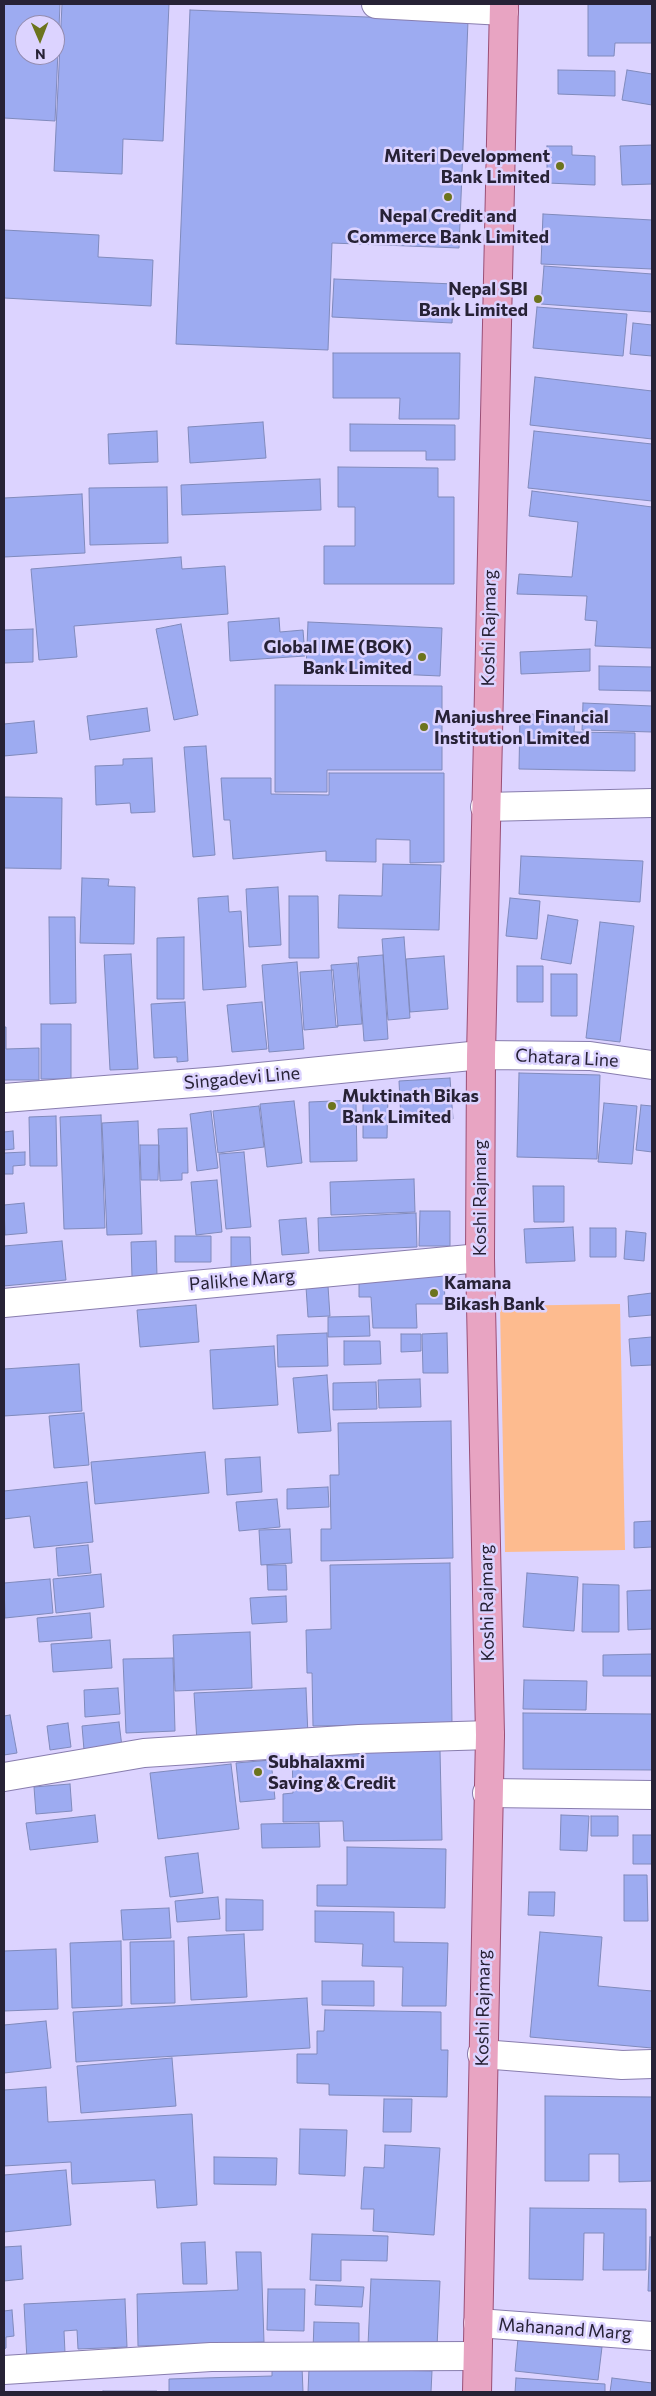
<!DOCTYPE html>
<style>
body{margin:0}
#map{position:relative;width:656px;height:2396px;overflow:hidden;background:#dcd3ff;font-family:Commissioner,sans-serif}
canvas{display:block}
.frame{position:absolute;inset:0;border:5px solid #272236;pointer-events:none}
.north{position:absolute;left:15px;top:15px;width:50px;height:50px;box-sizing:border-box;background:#dcd3ff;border:1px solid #948caf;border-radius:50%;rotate:179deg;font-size:14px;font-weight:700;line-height:20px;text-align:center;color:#272236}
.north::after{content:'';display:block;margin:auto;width:18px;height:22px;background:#6c741e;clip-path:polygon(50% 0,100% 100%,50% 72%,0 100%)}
</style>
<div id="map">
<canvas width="656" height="2396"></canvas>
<div class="frame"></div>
<div class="north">N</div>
</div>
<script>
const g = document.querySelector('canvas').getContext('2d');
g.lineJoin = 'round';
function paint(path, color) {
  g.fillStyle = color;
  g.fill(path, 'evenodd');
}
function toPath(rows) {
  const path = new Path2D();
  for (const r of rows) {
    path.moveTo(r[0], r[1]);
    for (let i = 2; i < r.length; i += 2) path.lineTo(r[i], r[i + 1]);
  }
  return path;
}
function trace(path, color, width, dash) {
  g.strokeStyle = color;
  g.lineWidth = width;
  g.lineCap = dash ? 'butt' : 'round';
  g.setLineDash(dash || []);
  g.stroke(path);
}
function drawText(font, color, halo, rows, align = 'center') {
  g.font = font + ' Commissioner,sans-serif';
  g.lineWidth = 5;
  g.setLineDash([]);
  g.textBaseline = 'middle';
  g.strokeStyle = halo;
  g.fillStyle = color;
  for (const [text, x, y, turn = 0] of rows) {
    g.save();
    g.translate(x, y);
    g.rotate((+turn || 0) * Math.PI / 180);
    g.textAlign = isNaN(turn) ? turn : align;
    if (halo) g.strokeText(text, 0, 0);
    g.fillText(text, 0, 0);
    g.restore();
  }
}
paint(toPath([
 [620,1304,625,1550,505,1552,500,1306]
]), '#fdbb8f');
const building = toPath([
 [4,4,60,4,55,121,4,118,4,4],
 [25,25,55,25,55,55,25,55,25,25],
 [62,4,169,4,163,141,123,139,122,174,54,171,62,4],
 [588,4,652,4,652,43,615,43,614,56,588,56,588,4],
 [190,10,468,21,459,248,332,243,328,350,176,344,190,10],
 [558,70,615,71,615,96,558,94,558,70],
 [627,70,652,74,652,105,622,100,627,70],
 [652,145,652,184,622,185,620,146,652,145],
 [547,146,572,146,572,155,595,156,595,185,547,183,547,146],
 [543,214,652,220,652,269,541,264,543,214],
 [4,230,99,235,98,257,153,260,151,306,4,298,4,230],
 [544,266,652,274,652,312,541,304,544,266],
 [334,279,454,284,452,323,332,317,334,279],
 [537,307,627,314,623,356,533,348,537,307],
 [633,323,652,325,652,356,630,354,633,323],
 [333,353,460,353,459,419,399,419,400,398,333,398,333,353],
 [535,377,652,391,652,439,530,425,535,377],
 [263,422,266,458,190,463,188,427,263,422],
 [350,424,455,425,455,460,426,460,426,451,350,451,350,424],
 [157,431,158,462,109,464,108,434,157,431],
 [534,431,652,444,652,501,528,488,534,431],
 [338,467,438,468,438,497,454,497,454,584,324,584,324,546,355,546,355,507,338,507,338,467],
 [320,479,321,510,182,515,181,485,320,479],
 [167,487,168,543,90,545,89,488,167,487],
 [532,491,652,507,652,648,595,646,597,621,585,620,587,596,517,594,519,574,572,577,578,522,529,516,532,491],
 [82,494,85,553,4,557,4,498,82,494],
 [181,557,182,569,225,566,228,614,74,626,77,657,39,660,31,569,181,557],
 [279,618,280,632,303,630,305,656,230,661,228,622,279,618],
 [308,622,442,628,440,676,306,670,308,622],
 [181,624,198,715,174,720,156,629,181,624],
 [33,629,33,662,4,663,4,630,33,629],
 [590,649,590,671,521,674,520,652,590,649],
 [599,666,652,667,652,691,599,690,599,666],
 [275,685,442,686,442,770,327,770,327,792,275,792,275,685],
 [583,703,652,706,652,732,582,730,583,703],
 [147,708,150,731,90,740,87,716,147,708],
 [520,714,575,715,574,732,635,733,635,771,519,769,520,714],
 [34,721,37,753,4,756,4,724,34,721],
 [206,746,215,855,193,857,184,747,206,746],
 [152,758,155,812,131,813,130,803,96,805,95,766,123,765,123,759,152,758],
 [329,773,444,773,444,862,410,863,410,840,376,839,376,862,326,861,326,851,233,859,230,820,224,820,221,778,271,778,271,794,329,795,329,773],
 [4,797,62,798,61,869,4,868,4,797],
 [521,856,643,861,640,902,519,894,521,856],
 [383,864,441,865,439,930,338,928,339,895,382,896,383,864],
 [82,878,109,879,108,886,135,887,134,944,80,943,82,878],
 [278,887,281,945,249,947,246,889,278,887],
 [228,896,229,912,241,911,246,987,203,990,198,898,228,896],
 [289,896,318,896,319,958,289,958,289,896],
 [510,898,540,901,537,939,506,936,510,898],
 [548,915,578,920,571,964,541,959,548,915],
 [49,917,75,917,76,1003,50,1004,49,917],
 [600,922,634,926,620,1042,586,1038,600,922],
 [184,937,184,999,157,999,157,938,184,937],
 [404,937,410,1018,388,1020,382,939,404,937],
 [131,954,138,1069,110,1070,104,955,131,954],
 [383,955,388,1039,364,1041,358,957,383,955],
 [444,956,448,1009,410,1012,406,959,444,956],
 [297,962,304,1049,269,1052,262,965,297,962],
 [357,963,362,1024,336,1026,331,965,357,963],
 [517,966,543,966,543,1002,517,1002,517,966],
 [333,970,338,1027,304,1030,300,972,333,970],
 [551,974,577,974,577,1016,551,1016,551,974],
 [185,1002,188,1061,177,1062,177,1057,154,1058,151,1004,185,1002],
 [262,1002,267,1049,232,1052,227,1005,262,1002],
 [41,1024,71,1024,71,1079,41,1079,41,1024],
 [4,1027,6,1027,6,1049,39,1048,39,1080,4,1080,4,1027],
 [519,1073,600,1075,597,1159,517,1157,519,1073],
 [450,1078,453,1119,401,1121,399,1081,450,1078],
 [363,1097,388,1097,387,1138,363,1138,363,1097],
 [356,1100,357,1161,310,1162,309,1102,356,1100],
 [294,1101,302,1163,267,1167,260,1104,294,1101],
 [604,1103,637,1106,632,1164,598,1162,604,1103],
 [641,1105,652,1106,652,1152,636,1150,641,1105],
 [259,1106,264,1147,218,1153,213,1111,259,1106],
 [211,1111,218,1168,197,1171,190,1114,211,1111],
 [101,1115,105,1228,64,1229,60,1117,101,1115],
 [56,1116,57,1166,30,1166,29,1117,56,1116],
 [138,1121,142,1234,107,1235,102,1123,138,1121],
 [187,1128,188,1173,182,1173,182,1180,160,1181,158,1129,187,1128],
 [13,1131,14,1149,4,1150,4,1132,13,1131],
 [140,1145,159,1145,158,1180,141,1180,140,1145],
 [25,1152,25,1165,13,1166,13,1174,4,1174,4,1153,25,1152],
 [244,1152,251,1227,226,1229,219,1154,244,1152],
 [414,1179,415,1212,331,1215,330,1182,414,1179],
 [217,1180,222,1232,196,1235,191,1182,217,1180],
 [533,1186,564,1186,564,1222,534,1222,533,1186],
 [24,1203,27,1233,5,1235,4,1205,24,1203],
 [420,1211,450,1211,450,1246,419,1246,420,1211],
 [416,1213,417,1247,319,1251,318,1218,416,1213],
 [306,1218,309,1253,282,1255,279,1220,306,1218],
 [573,1227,575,1261,526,1263,524,1229,573,1227],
 [590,1228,616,1228,616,1257,590,1257,590,1228],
 [626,1231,646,1233,644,1261,624,1259,626,1231],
 [175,1236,211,1236,211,1262,175,1262,175,1236],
 [231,1237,250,1237,251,1269,231,1270,231,1237],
 [62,1241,66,1280,4,1286,4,1246,62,1241],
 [156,1241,157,1276,132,1277,131,1242,156,1241],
 [444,1273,445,1304,416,1304,417,1328,373,1328,371,1297,359,1297,359,1275,444,1273],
 [328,1286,330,1316,308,1317,306,1287,328,1286],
 [652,1293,652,1315,629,1317,628,1296,652,1293],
 [196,1305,199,1342,140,1347,137,1310,196,1305],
 [369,1316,370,1336,328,1337,328,1317,369,1316],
 [327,1333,328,1366,278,1367,277,1335,327,1333],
 [447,1333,448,1373,423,1373,422,1334,447,1333],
 [401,1334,421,1334,421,1351,401,1352,401,1334],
 [652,1337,652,1365,631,1366,629,1339,652,1337],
 [344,1341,380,1341,381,1364,344,1365,344,1341],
 [274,1346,278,1405,213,1409,210,1350,274,1346],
 [79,1364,82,1411,4,1416,4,1369,79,1364],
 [327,1375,331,1431,298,1433,293,1378,327,1375],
 [420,1379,421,1407,379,1408,378,1380,420,1379],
 [376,1382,377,1409,333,1410,333,1383,376,1382],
 [84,1413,89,1465,54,1468,49,1416,84,1413],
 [451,1421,453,1558,321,1561,321,1529,331,1529,330,1475,339,1475,338,1423,451,1421],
 [205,1452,209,1493,95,1504,91,1462,205,1452],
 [260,1457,262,1492,227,1495,225,1459,260,1457],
 [87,1482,93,1542,34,1548,30,1516,4,1519,4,1491,87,1482],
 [328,1487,329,1507,287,1509,287,1489,328,1487],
 [277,1499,280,1527,239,1531,236,1502,277,1499],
 [652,1521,652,1547,634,1548,634,1522,652,1521],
 [290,1529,292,1563,261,1565,259,1530,290,1529],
 [88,1545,91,1573,58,1576,56,1548,88,1545],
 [450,1563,452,1724,313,1726,312,1673,307,1673,306,1630,331,1629,330,1565,450,1563],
 [267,1565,286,1565,287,1590,268,1590,267,1565],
 [527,1573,578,1577,574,1631,523,1627,527,1573],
 [101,1574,104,1607,56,1613,53,1579,101,1574],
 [50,1579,53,1613,5,1618,4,1583,50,1579],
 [583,1584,619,1585,619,1632,582,1632,583,1584],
 [652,1590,652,1629,628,1630,627,1591,652,1590],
 [286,1596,287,1622,252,1624,250,1598,286,1596],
 [90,1613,92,1638,39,1642,37,1618,90,1613],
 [250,1632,252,1688,175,1691,173,1635,250,1632],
 [110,1640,112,1668,53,1672,51,1644,110,1640],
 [652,1654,652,1676,603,1676,603,1655,652,1654],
 [173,1658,175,1731,126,1733,123,1659,173,1658],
 [524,1680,587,1681,586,1710,523,1709,524,1680],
 [118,1688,120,1714,85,1717,84,1690,118,1688],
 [306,1688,308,1736,197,1742,194,1693,306,1688],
 [523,1713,652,1714,652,1770,523,1769,523,1713],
 [10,1715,17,1753,4,1755,4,1716,10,1715],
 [119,1722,122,1747,84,1750,82,1726,119,1722],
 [68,1723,71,1747,50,1750,47,1726,68,1723],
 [440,1750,442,1840,344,1841,343,1821,283,1822,283,1794,293,1793,292,1753,440,1750],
 [271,1760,275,1799,240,1802,236,1763,271,1760],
 [231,1764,239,1829,158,1839,150,1773,231,1764],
 [70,1784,72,1811,36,1814,34,1787,70,1784],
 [95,1815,98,1842,30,1850,26,1823,95,1815],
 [561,1815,589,1816,587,1851,560,1850,561,1815],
 [591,1816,618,1816,618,1836,591,1836,591,1816],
 [319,1823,320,1847,262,1848,261,1824,319,1823],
 [633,1835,652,1835,652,1886,652,1864,633,1864,633,1835],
 [347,1847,446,1849,445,1908,317,1906,317,1885,347,1885,347,1847],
 [198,1853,203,1893,170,1897,165,1857,198,1853],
 [624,1875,647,1875,648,1921,624,1921,624,1875],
 [529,1892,555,1892,554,1916,528,1915,529,1892],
 [218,1897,220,1919,177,1922,175,1901,218,1897],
 [226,1899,263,1900,263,1930,226,1931,226,1899],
 [169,1908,171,1938,123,1940,121,1910,169,1908],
 [315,1911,394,1912,394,1942,448,1943,446,2006,402,2006,403,1967,362,1966,363,1944,315,1942,315,1911],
 [540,1932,602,1937,598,1986,652,1991,652,2048,530,2037,540,1932],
 [244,1934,247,1997,191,2000,188,1937,244,1934],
 [121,1941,122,2006,72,2008,70,1943,121,1941],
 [174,1941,175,2003,131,2004,130,1942,174,1941],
 [56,1949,58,2009,4,2011,4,1951,56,1949],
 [322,1981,374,1981,374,2006,322,2005,322,1981],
 [307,1998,310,2048,76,2062,73,2012,307,1998],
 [325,2010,441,2012,441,2050,448,2050,447,2097,329,2095,329,2084,297,2083,297,2054,317,2054,317,2031,324,2031,325,2010],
 [46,2021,51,2068,4,2073,4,2025,46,2021],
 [172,2058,176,2106,81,2113,77,2066,172,2058],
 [46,2087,48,2122,192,2114,197,2205,157,2208,155,2180,72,2184,71,2162,4,2166,4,2090,46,2087],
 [545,2096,652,2097,652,2181,619,2182,619,2154,589,2154,589,2181,545,2181,545,2096],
 [384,2099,412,2099,411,2132,383,2132,384,2099],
 [300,2129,347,2130,345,2176,299,2174,300,2129],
 [385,2145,440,2148,434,2235,373,2231,374,2209,361,2209,364,2167,384,2168,385,2145],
 [214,2157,277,2158,276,2185,214,2184,214,2157],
 [66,2170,71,2225,4,2232,4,2175,66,2170],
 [530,2208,646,2209,646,2270,603,2270,604,2233,584,2233,583,2280,529,2279,530,2208],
 [312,2234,388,2236,387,2261,341,2260,341,2281,310,2280,312,2234],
 [650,2237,652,2237,652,2291,648,2291,650,2237],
 [205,2242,207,2284,183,2284,181,2243,205,2242],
 [21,2246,23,2279,4,2281,4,2247,21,2246],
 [236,2252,261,2252,264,2342,138,2346,137,2294,238,2290,236,2252],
 [371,2279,440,2281,437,2347,368,2345,371,2279],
 [316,2285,364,2287,362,2307,315,2305,316,2285],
 [268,2289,305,2289,304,2331,267,2330,268,2289],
 [125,2299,127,2347,78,2349,77,2330,64,2331,65,2353,27,2360,24,2304,125,2299],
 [12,2310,14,2336,6,2337,6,2348,4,2349,4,2311,12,2310],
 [314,2322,359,2323,359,2351,313,2350,314,2322],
 [518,2338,602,2347,598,2380,515,2371,518,2338],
 [272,2366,302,2366,303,2392,169,2392,169,2379,272,2376,272,2366],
 [309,2368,432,2371,431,2392,308,2392,309,2368],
 [516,2378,605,2384,605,2392,515,2392,516,2378],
 [612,2378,652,2383,652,2392,610,2392,612,2378],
 [103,2391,157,2391,157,2392,103,2392,103,2391]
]);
paint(building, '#9dabf1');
trace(building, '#808abc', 1);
const street = toPath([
 [376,4,504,11],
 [485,807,652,803],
 [4,1098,219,1081,481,1055,590,1056,652,1065],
 [4,1303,480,1258],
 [4,1777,144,1753,359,1739,490,1735],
 [487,1793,652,1795],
 [482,2054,622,2065,652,2064],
 [478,2323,652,2336],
 [4,2370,211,2357,477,2356]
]);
const primary = toPath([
 [477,2392,490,1735,480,1258,481,1055,504,4]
]);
trace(street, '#887dae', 30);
trace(primary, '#9b4f76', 30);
trace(street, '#fff', 28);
trace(primary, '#e8a4c2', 28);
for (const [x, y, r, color] of [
 [560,166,5,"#6c741e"],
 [448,197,5,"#6c741e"],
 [538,299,5,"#6c741e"],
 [422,657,5,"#6c741e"],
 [424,727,5,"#6c741e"],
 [332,1106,5,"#6c741e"],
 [434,1293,5,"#6c741e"],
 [258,1772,5,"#6c741e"]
]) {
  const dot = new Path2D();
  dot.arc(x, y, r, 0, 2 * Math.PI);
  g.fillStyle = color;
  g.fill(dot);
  trace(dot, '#dcd3ff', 2);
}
drawText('bold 18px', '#272236', '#dcd3ff', [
 ["Miteri Development",550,156,"right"],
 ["Bank Limited",550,177,"right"],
 ["Nepal Credit and",448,216,"center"],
 ["Commerce Bank Limited",448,237,"center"],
 ["Nepal SBI",528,289,"right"],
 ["Bank Limited",528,310,"right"],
 ["Global IME (BOK)",412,647,"right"],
 ["Bank Limited",412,668,"right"],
 ["Manjushree Financial",434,717],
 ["Institution Limited",434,738],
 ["Muktinath Bikas",342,1096],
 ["Bank Limited",342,1117],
 ["Kamana",444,1283],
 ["Bikash Bank",444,1304],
 ["Subhalaxmi",268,1762],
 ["Saving & Credit",268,1783]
], 'left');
drawText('18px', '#272236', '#dcd3ff', [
 ["Koshi Rajmarg",489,628,-89],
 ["Chatara Line",567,1058,3],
 ["Singadevi Line",242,1078,-5],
 ["Koshi Rajmarg",480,1198,-90],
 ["Palikhe Marg",242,1280,-5],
 ["Koshi Rajmarg",487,1603,-91],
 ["Koshi Rajmarg",483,2008,-89],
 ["Mahanand Marg",565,2329,4]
]);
</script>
